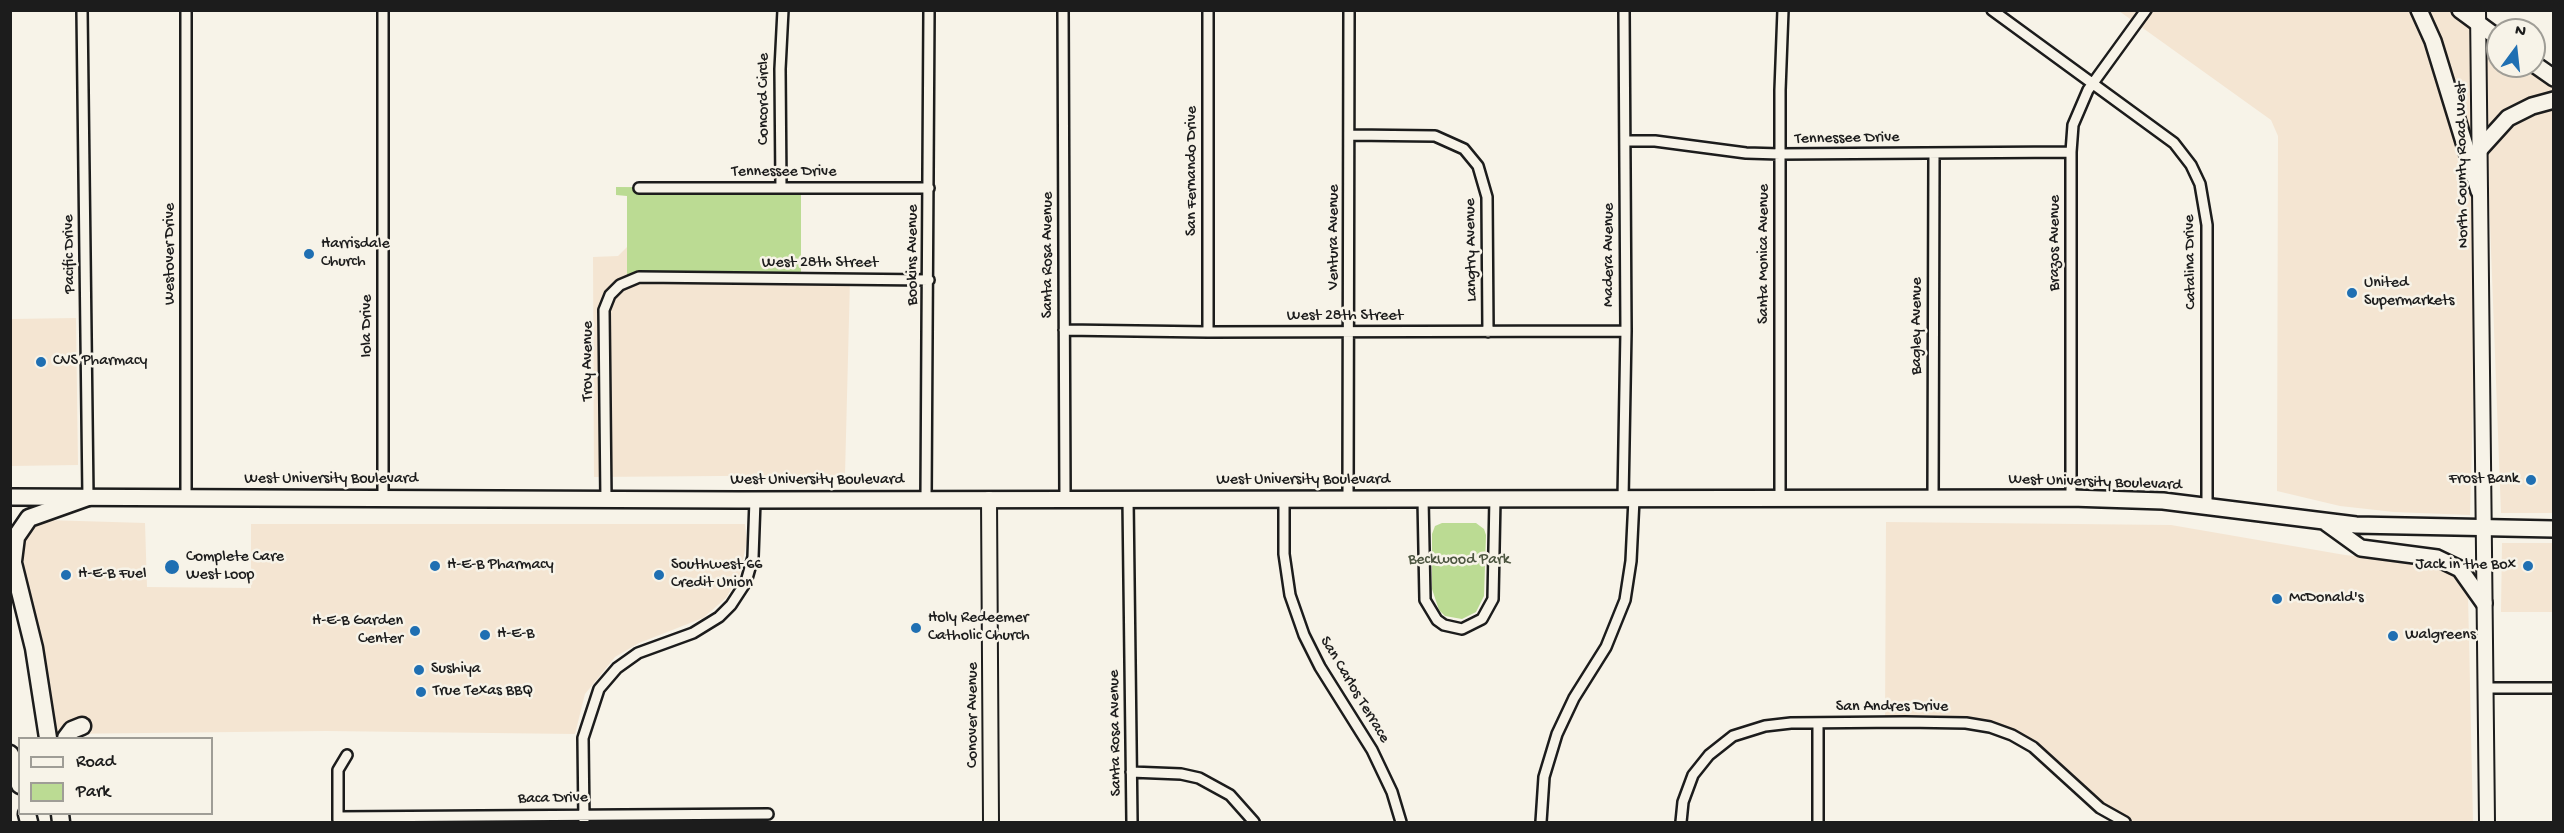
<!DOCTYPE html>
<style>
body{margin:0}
#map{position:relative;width:2564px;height:833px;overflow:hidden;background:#f7f3e8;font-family:"Gochi Hand",sans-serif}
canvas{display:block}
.frame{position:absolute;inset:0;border:12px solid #1c1c1c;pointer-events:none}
.legend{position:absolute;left:18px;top:737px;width:195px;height:78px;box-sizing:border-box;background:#f7f3e8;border:2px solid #9f9d96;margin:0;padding:8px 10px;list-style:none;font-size:18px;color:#1c1c1c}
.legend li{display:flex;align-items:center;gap:12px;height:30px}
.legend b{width:30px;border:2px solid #9f9d96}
.north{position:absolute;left:2486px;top:18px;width:60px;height:60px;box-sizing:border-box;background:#f7f3e8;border:2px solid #9f9d96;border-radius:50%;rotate:15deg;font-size:16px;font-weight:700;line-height:24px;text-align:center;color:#1c1c1c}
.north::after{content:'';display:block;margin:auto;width:21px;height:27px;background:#1f6fb2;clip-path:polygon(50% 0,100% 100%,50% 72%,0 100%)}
</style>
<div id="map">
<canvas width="2564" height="833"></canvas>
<div class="frame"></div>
<ul class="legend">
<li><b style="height:8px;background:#f7f3e8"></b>Road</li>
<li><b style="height:16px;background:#bbdb93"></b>Park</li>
</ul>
<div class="north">N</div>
</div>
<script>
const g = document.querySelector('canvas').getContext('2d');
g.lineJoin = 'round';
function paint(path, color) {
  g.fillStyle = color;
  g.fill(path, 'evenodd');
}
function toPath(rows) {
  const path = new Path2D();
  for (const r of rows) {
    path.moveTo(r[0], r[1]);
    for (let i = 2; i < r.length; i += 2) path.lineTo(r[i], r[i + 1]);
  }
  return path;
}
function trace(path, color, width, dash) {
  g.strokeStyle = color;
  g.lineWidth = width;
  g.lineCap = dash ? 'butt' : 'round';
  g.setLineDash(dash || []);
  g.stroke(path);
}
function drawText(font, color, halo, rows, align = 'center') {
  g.font = font + ' "Gochi Hand",sans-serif';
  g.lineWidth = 5;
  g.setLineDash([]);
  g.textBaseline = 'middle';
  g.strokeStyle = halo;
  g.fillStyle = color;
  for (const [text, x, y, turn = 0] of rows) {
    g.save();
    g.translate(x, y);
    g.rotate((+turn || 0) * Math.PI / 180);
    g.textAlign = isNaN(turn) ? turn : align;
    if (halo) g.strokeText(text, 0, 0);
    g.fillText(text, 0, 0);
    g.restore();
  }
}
paint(toPath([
 [2119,11,2462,11,2498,36,2498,66,2534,66,2553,76,2553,513,2501,513,2483,39,2470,515,2394,512,2340,506,2277,491,2278,136,2271,120],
 [627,247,627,279,850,279,845,475,594,477,593,257,618,256],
 [76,318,78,465,11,466,11,319],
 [46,520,145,523,147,587,251,588,251,524,745,524,747,541,740,574,726,598,703,618,639,643,615,657,585,694,575,734,326,731,55,734,21,550,22,540,30,527],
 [1886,522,2171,525,2345,555,2446,566,2464,583,2468,594,2473,822,2126,822,2028,742,1981,725,1885,723],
 [2502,543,2553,543,2553,612,2501,612]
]), '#f4e5d2');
paint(toPath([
 [616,187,801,188,801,279,627,280,627,196,616,195],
 [1442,523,1476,523,1484,529,1486,535,1484,596,1476,612,1462,619,1445,616,1439,610,1432,589,1432,534,1435,526]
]), '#bbdb93');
const street = toPath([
 [82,10,88,497],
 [186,10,186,498],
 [1063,10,1065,499],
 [1992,10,2174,143,2191,165,2200,184,2207,225,2207,506],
 [1350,135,1435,136,1464,149,1478,166,1487,197,1488,332],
 [1625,141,1655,141,1746,153,1780,154,2071,152],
 [639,188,929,188],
 [781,188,780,69,783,10],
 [1064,330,1208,332,1626,331],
 [1208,332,1208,10],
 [383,498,383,10],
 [1780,498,1780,90,1783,10],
 [1933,498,1934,153],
 [2071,498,2071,152,2073,125,2088,90,2146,10],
 [926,499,929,10],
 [1128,499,1132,822],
 [1284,499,1284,554,1290,595,1304,635,1320,667,1372,750,1392,792,1401,822],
 [1348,499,1349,10],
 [1423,499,1425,600,1437,620,1444,625,1462,629,1482,619,1493,599,1495,498],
 [1623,499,1626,331,1624,10],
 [606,500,604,310,610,295,620,285,639,277,929,280],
 [2485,688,2554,688],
 [1131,772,1181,774,1199,778,1230,795,1254,822],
 [338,817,768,814],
 [338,820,338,770,347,755],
 [584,822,583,738,599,689,617,668,638,653,693,633,719,617,731,605,746,582,753,557,755,500],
 [1541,822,1544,777,1557,734,1574,698,1606,647,1625,600,1631,561,1634,499],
 [1681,822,1683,802,1693,775,1709,755,1733,736,1765,726,1791,723,1905,722,1966,723,1990,727,2012,735,2033,747,2100,808,2125,822],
 [1818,822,1818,723]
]);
const secondary = toPath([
 [2478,10,2487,822],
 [989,499,991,822]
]);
const primary = toPath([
 [2419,10,2433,41,2479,191],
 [2460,10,2498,38],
 [2534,64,2554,78],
 [2479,150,2508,118,2532,106,2554,100],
 [10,497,739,500,2071,498,2163,501,2356,525,2554,529],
 [2325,522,2361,548,2437,558,2460,569,2484,603]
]);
const highway = toPath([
 [10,551,34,648,48,738],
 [13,561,16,537,29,518,88,497],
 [66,738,72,730,82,726],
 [10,754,20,785],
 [27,814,29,822],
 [60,814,61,822]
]);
trace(street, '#1c1c1c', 14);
trace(secondary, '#1c1c1c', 18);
trace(primary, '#1c1c1c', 20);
trace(highway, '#1c1c1c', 21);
trace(street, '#f7f3e8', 9);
trace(secondary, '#f7f3e8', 14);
trace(primary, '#f7f3e8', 15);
trace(highway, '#f7f3e8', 16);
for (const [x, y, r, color] of [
 [309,254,6,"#1f6fb2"],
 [2352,293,6,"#1f6fb2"],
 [41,362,6,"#1f6fb2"],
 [2531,480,6,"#1f6fb2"],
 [435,566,6,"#1f6fb2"],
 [2528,566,6,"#1f6fb2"],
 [172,567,8,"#1f6fb2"],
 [66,575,6,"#1f6fb2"],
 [659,575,6,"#1f6fb2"],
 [2277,599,6,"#1f6fb2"],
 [916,628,6,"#1f6fb2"],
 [415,631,6,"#1f6fb2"],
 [485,635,6,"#1f6fb2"],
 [2393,636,6,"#1f6fb2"],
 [419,670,6,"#1f6fb2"],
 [421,692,6,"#1f6fb2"]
]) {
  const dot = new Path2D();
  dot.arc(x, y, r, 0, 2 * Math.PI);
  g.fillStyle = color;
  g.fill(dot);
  trace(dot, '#f7f3e8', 2);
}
drawText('16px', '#1c1c1c', '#f7f3e8', [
 ["Concord Circle",765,99,-90],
 ["Tennessee Drive",1847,139,-1],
 ["North County Road West",2463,165,-91],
 ["San Fernando Drive",1193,171,-90],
 ["Tennessee Drive",784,173],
 ["Ventura Avenue",1335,237,-90],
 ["Brazos Avenue",2056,243,-90],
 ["Langtry Avenue",1472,250,-91],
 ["Pacific Drive",70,254,-91],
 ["Westover Drive",171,254,-90],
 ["Santa Monica Avenue",1765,254,-90],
 ["Bookins Avenue",914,255,-90],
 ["Santa Rosa Avenue",1049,255,-90],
 ["Madera Avenue",1610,255,-90],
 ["Catalina Drive",2191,262,-91],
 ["West 28th Street",820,264],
 ["West 28th Street",1345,317],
 ["Iola Drive",368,326,-90],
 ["Bagley Avenue",1918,326,-90],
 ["Troy Avenue",589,361,-90],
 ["West University Boulevard",331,480],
 ["West University Boulevard",817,481],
 ["West University Boulevard",1303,481],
 ["West University Boulevard",2095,483,2],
 ["San Carlos Terrace",1354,690,59],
 ["San Andres Drive",1892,708],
 ["Conover Avenue",974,715,-90],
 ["Santa Rosa Avenue",1116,733,-91],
 ["Baca Drive",553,799,-1]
]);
drawText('16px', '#1c1c1c', '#f7f3e8', [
 ["Harrisdale",321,245],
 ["Church",321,263],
 ["United",2364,284],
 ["Supermarkets",2364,302],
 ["CVS Pharmacy",53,362],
 ["Frost Bank",2519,480,"right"],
 ["Complete Care",186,558],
 ["West Loop",186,576],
 ["H-E-B Pharmacy",447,566],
 ["Southwest 66",671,566],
 ["Credit Union",671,584],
 ["Jack in the Box",2516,566,"right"],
 ["H-E-B Fuel",78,575],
 ["McDonald's",2289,599],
 ["Holy Redeemer",928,619],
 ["Catholic Church",928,637],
 ["H-E-B Garden",403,622,"right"],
 ["Center",403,640,"right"],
 ["H-E-B",497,635],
 ["Walgreens",2405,636],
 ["Sushiya",431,670],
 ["True Texas BBQ",433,692]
], 'left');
drawText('16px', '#4c5540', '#f7f3e8', [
 ["Beckwood Park",1459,561]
]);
</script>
